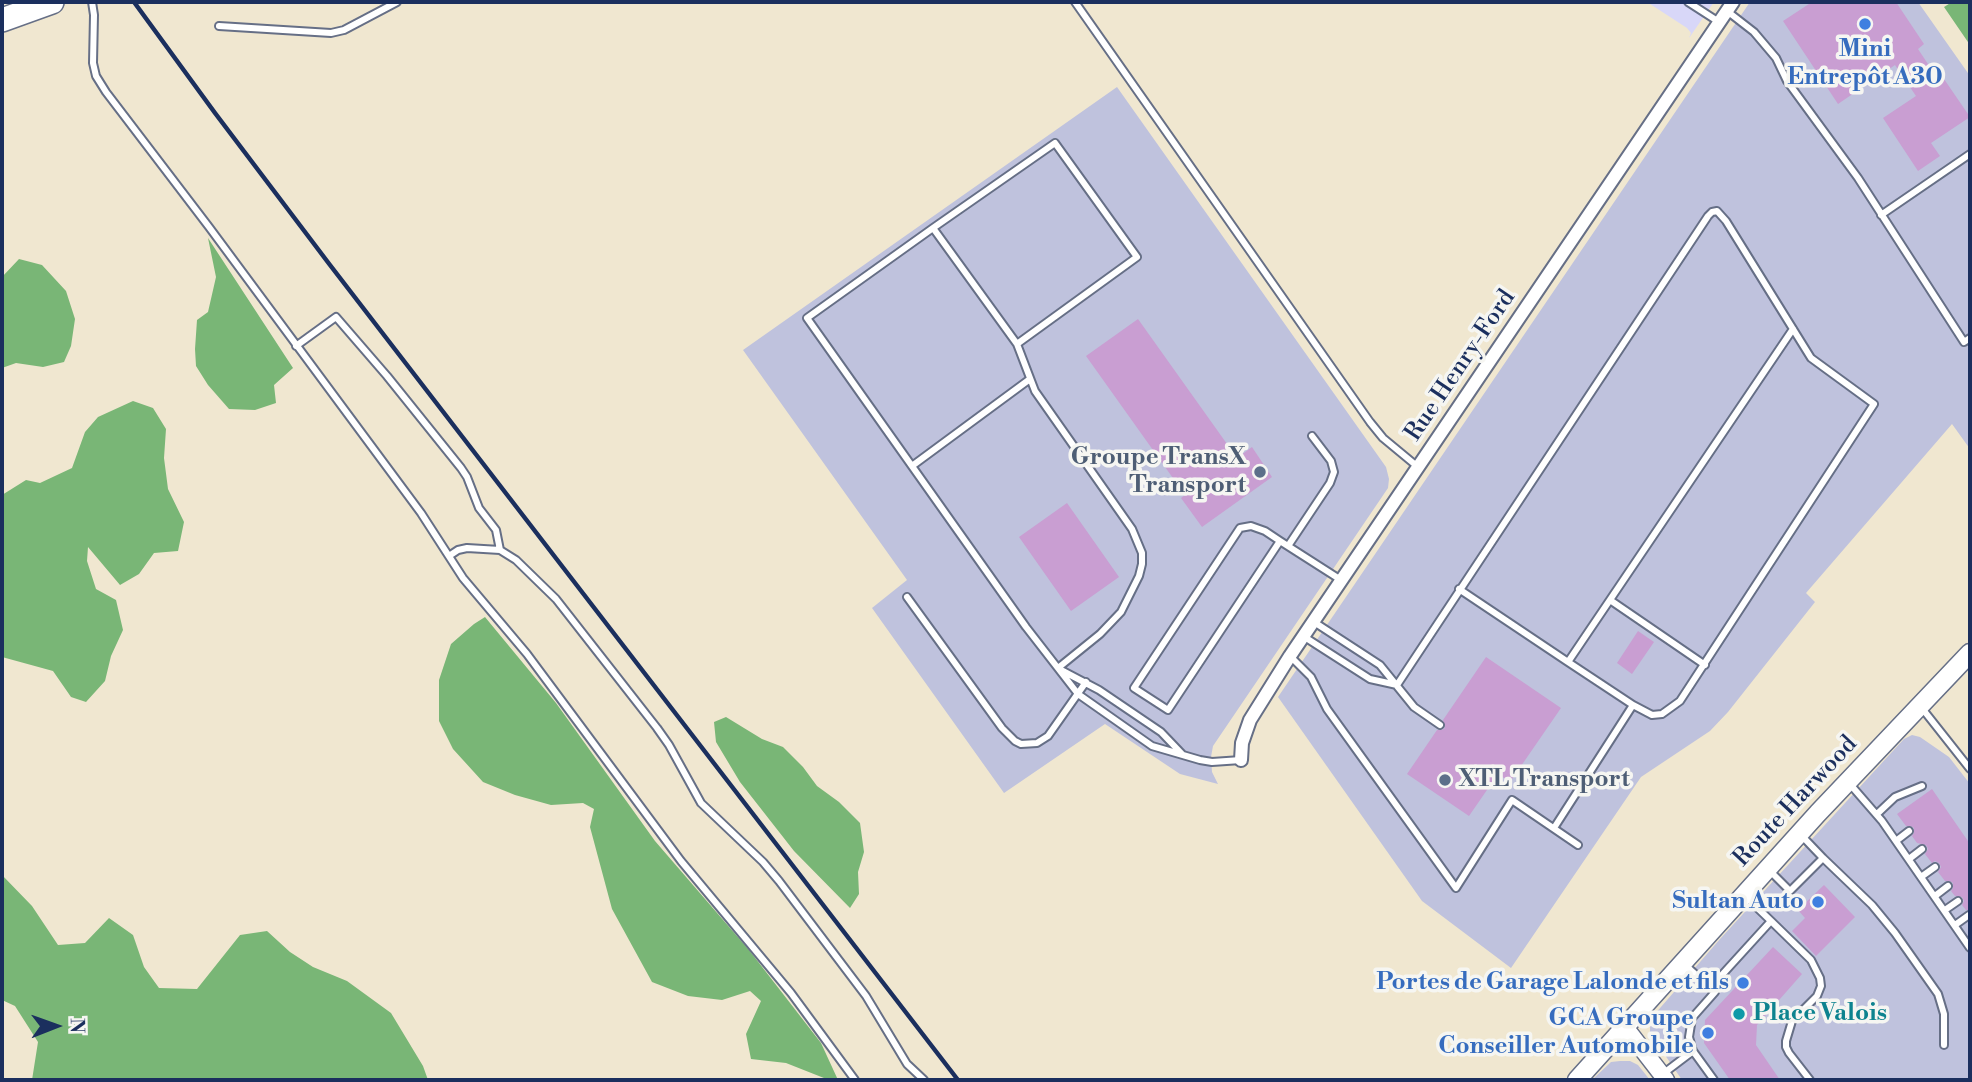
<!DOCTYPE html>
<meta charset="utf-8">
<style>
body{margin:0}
#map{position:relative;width:1972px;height:1082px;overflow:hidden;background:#f0e7d0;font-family:"Libre Bodoni",serif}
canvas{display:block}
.frame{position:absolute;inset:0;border:4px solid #1b2f5e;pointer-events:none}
.north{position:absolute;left:21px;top:991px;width:70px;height:70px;-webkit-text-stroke:5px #f6f6f2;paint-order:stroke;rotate:89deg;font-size:19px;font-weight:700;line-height:28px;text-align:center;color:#1b2f5e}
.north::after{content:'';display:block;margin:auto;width:24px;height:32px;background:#1b2f5e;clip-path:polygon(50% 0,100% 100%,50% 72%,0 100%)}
</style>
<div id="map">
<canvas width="1972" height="1082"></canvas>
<div class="frame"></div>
<div class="north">N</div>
</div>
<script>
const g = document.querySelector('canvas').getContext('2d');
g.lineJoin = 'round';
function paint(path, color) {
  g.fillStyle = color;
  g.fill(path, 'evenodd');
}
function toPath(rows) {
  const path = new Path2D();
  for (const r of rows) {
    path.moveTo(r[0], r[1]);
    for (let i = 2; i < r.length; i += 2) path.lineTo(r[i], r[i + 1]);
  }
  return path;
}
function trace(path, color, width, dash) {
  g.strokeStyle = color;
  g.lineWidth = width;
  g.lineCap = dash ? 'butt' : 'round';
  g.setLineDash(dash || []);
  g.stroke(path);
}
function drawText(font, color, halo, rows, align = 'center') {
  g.font = font + ' "Libre Bodoni",serif';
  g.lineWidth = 7;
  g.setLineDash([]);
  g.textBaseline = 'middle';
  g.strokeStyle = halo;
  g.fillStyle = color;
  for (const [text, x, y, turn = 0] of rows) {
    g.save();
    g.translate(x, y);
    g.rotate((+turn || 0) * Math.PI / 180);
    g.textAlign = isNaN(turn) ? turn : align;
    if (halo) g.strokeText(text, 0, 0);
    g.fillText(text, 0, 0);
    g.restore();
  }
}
paint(toPath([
 [1647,2,1714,2,1689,38,1691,33,1687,28]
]), '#d8d7f8');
paint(toPath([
 [1750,2,1918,2,1970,76,1970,449,1952,424,1806,593,1815,602,1728,712,1710,731,1641,777,1511,968,1422,901,1278,697],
 [1117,87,1386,467,1389,479,1388,488,1213,746,1211,757,1212,772,1218,784,1180,774,1105,724,1004,793,872,608,907,580,743,350],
 [1912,735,1920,737,1949,757,1970,784,1970,1080,1682,1080,1650,1033,1650,1027,1654,1015,1720,939,1891,753,1904,739],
 [1620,1061,1630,1061,1638,1065,1650,1080,1592,1080,1611,1062]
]), '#bfc2dd');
paint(toPath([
 [1952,2,1970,2,1970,45,1944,7],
 [208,238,293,368,274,385,276,403,255,410,229,409,208,385,196,366,195,349,197,320,208,312,216,277],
 [19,259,42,265,66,291,75,319,71,346,64,362,43,367,16,363,2,368,2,277],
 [133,401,153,408,166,429,164,458,168,489,184,522,178,551,154,553,139,574,120,585,88,547,87,561,96,589,116,600,123,630,111,656,105,681,86,702,71,697,53,671,2,657,2,495,26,480,40,483,72,468,85,432,98,417],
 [485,617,556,703,655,841,749,950,821,1043,838,1080,829,1080,786,1063,751,1059,746,1034,761,1001,750,991,722,1000,688,996,652,982,612,909,590,827,594,809,583,803,551,805,515,795,483,782,453,749,439,721,439,680,451,644,474,624],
 [726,717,762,739,783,747,803,767,817,786,839,802,860,823,864,852,858,872,859,894,850,908,794,851,740,782,716,742,714,722],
 [2,875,32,906,58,945,85,943,109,918,133,935,144,967,159,988,197,989,240,935,267,931,290,952,313,967,347,981,391,1013,423,1066,428,1080,32,1080,38,1042,15,1006,2,1000]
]), '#79b676');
paint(toPath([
 [1812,2,1896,2,1924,44,1918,49,1940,82,1944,79,1970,117,1931,143,1940,156,1918,171,1883,118,1916,96,1895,65,1838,104,1783,21],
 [1138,319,1237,458,1252,447,1272,477,1202,527,1181,498,1185,495,1086,356],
 [1067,503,1119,577,1071,611,1019,537],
 [1638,631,1654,642,1632,674,1617,663],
 [1486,657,1561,708,1510,782,1498,774,1469,816,1407,774,1437,730,1442,730,1445,728,1443,720],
 [1932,789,1970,844,1970,910,1966,910,1962,905,1964,901,1962,897,1955,896,1951,891,1953,888,1953,883,1950,881,1945,881,1938,872,1941,867,1939,863,1935,861,1932,863,1925,854,1928,849,1926,845,1917,843,1912,836,1914,833,1914,828,1911,826,1906,826,1897,814],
 [1824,885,1855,917,1816,956,1792,931,1805,918,1798,910],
 [1773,947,1802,974,1757,1025,1756,1045,1780,1080,1730,1080,1704,1043,1705,1020]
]), '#c99ed2');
const service = toPath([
 [92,2,94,15,93,63,96,76,106,92,209,227,421,513,463,578,527,654,681,861,791,993,855,1080],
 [1075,2,1370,422,1383,438,1418,467],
 [1688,2,1719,22],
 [1727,11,1754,32,1776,58,1787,81,1858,178,1964,342,1970,338],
 [219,26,331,33,344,30,397,2],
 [1881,215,1970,154],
 [933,228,1017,344,1137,257,1055,143,933,228,807,318,1026,627,1078,694,1152,746,1200,760,1212,762,1241,760],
 [1017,344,1035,391,1132,529,1142,553,1142,564,1139,576,1121,612,1100,634,1058,668],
 [296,346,336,317,387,376,461,468,467,477,479,508,496,530,500,550],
 [912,466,1030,379],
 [1280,541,1168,710,1134,688,1240,528,1251,526,1265,531,1280,541,1341,580],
 [1288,546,1330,483,1334,472,1331,461,1312,436],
 [449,556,458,550,467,548,500,550,516,560,556,599,657,728,669,745,701,803,763,862,779,881,866,996,907,1064,924,1080],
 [1459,589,1568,662,1793,329],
 [907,597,1002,728,1015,741,1021,744,1037,743,1048,736,1086,682],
 [1610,600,1705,665],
 [1314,622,1380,665,1414,707,1440,725],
 [1303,636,1370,679,1397,685],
 [1290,656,1311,677,1327,709,1456,888,1512,800,1578,845],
 [1059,669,1099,690,1161,732,1182,754],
 [1397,685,1708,216,1712,212,1717,211,1726,221,1811,358,1874,404,1680,701,1662,714,1652,715,1633,705],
 [1921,707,1970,769],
 [1849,783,1882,821,1970,948],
 [1877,814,1895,797,1922,786],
 [1554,828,1633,705,1568,662],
 [1896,841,1909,831],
 [1823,858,1872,905,1895,933,1938,994,1944,1014,1944,1045],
 [1909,859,1922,849],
 [1769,870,1790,891,1823,858,1801,835],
 [1921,877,1935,867],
 [1935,896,1948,886],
 [1945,910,1958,901],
 [1771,921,1811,960,1820,978,1821,986,1817,996,1792,1021,1786,1041,1786,1047,1789,1053,1810,1080],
 [1955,925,1969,915],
 [1685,965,1715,992,1692,1018,1689,1037,1693,1051,1714,1080],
 [1710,988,1771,921,1744,895],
 [1664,1073,1693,1051]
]);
const minor = toPath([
 [1241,760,1242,743,1250,720,1290,656,1733,2]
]);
const tertiary = toPath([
 [1625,1027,1666,1080]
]);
const secondary = toPath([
 [1577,1080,1818,813,1970,653]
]);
const motorway = toPath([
 [2,20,52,2]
]);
trace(service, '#666f86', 10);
trace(minor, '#666f86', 16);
trace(tertiary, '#666f86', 19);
trace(secondary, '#666f86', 21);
trace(motorway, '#666f86', 26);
trace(service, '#fff', 6);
trace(minor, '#fff', 12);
trace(tertiary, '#fff', 16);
trace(secondary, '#fff', 18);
trace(motorway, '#fff', 23);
trace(toPath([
 [134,2,215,113,330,265,958,1080]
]), '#1b2f5e', 4.5);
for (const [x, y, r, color] of [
 [1865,24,7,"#3f7fe0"],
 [1260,472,7,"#5c6f8a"],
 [1445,780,7,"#5c6f8a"],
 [1818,902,7,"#3f7fe0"],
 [1743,983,7,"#3f7fe0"],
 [1739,1014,7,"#0f9aa8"],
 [1708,1033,7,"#3f7fe0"]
]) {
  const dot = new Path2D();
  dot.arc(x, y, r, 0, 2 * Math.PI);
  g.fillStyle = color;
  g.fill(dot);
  trace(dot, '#f6f6f2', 2.5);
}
drawText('bold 24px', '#366cbe', '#f6f6f2', [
 ["Mini",1865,50,"center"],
 ["Entrepôt A30",1865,78,"center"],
 ["Sultan Auto",1804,902],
 ["Portes de Garage Lalonde et fils",1729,983],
 ["GCA Groupe",1694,1019],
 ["Conseiller Automobile",1694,1047]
], 'right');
drawText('24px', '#1b2f5e', '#f6f6f2', [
 ["Rue Henry-Ford",1461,366,-56],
 ["Route Harwood",1796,802,-47]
]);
drawText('bold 24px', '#4e5e75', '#f6f6f2', [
 ["Groupe TransX",1246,458],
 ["Transport",1246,486],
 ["XTL Transport",1459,780,"left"]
], 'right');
drawText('bold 24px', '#0d838f', '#f6f6f2', [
 ["Place Valois",1753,1014]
], 'left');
</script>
